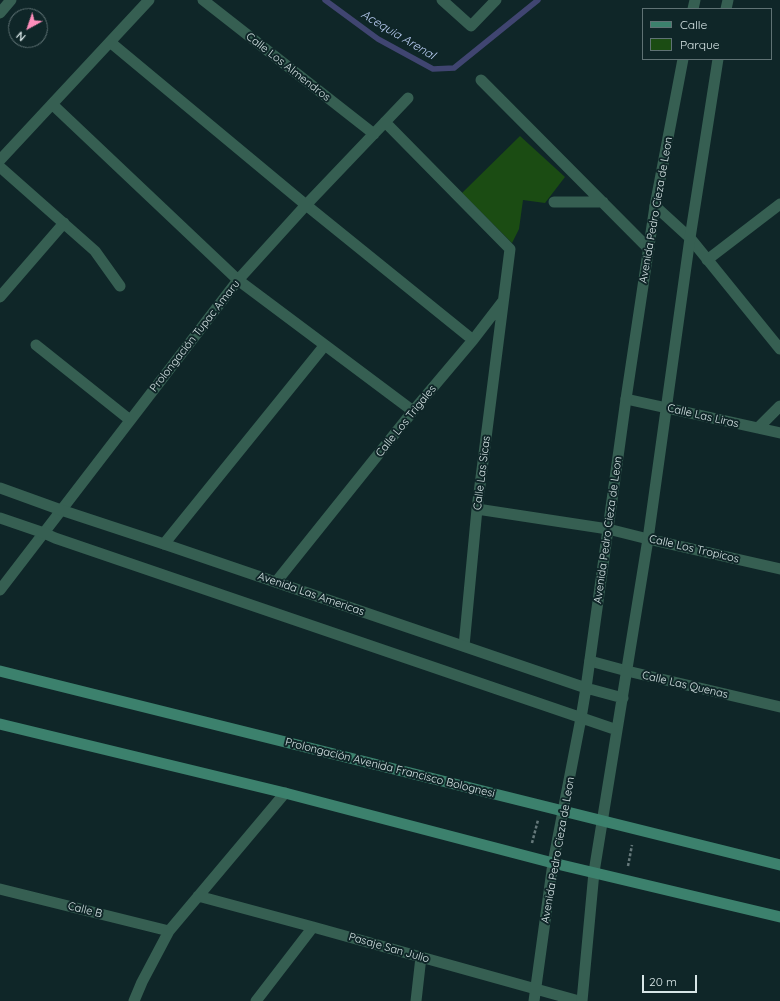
<!DOCTYPE html>
<meta charset="utf-8">
<style>
body{margin:0}
#map{position:relative;width:780px;height:1001px;overflow:hidden;background:#0f2628;font-family:Quicksand,sans-serif}
canvas{display:block}
.legend{position:absolute;left:642px;top:8px;width:130px;height:52px;box-sizing:border-box;background:#0f2628;border:1px solid #5f7274;margin:0;padding:5px 7px;list-style:none;font-size:12px;color:#d7e5e6}
.legend li{display:flex;align-items:center;gap:8px;height:20px}
.legend b{width:20px;border:1px solid #5f7274}
.north{position:absolute;left:8px;top:8px;width:40px;height:40px;box-sizing:border-box;background:#0f2628;border:1px solid #5f7274;border-radius:50%;rotate:220deg;font-size:11px;font-weight:700;line-height:16px;text-align:center;color:#d7e5e6}
.north::after{content:'';display:block;margin:auto;width:14px;height:18px;background:#fe8ebb;clip-path:polygon(50% 0,100% 100%,50% 72%,0 100%)}
.scale{position:absolute;left:642px;top:975px;width:55px;height:18px;box-sizing:border-box;border:2px solid #d7e5e6;border-top:0;padding-left:5px;font-size:12px;line-height:14px;white-space:nowrap;color:#d7e5e6;-webkit-text-stroke:3px #0f2628;paint-order:stroke}
</style>
<div id="map">
<canvas width="780" height="1001"></canvas>
<ul class="legend">
<li><b style="height:5px;background:#3c816d"></b>Calle</li>
<li><b style="height:11px;background:#1b4c13"></b>Parque</li>
</ul>
<div class="north">N</div>
<div class="scale">20 m</div>
</div>
<script>
const g = document.querySelector('canvas').getContext('2d');
g.lineJoin = 'round';
function paint(path, color) {
  g.fillStyle = color;
  g.fill(path, 'evenodd');
}
function toPath(rows) {
  const path = new Path2D();
  for (const r of rows) {
    path.moveTo(r[0], r[1]);
    for (let i = 2; i < r.length; i += 2) path.lineTo(r[i], r[i + 1]);
  }
  return path;
}
function trace(path, color, width, dash) {
  g.strokeStyle = color;
  g.lineWidth = width;
  g.lineCap = dash ? 'butt' : 'round';
  g.setLineDash(dash || []);
  g.stroke(path);
}
function drawText(font, color, halo, rows, align = 'center') {
  g.font = font + ' Quicksand,sans-serif';
  g.lineWidth = 4;
  g.setLineDash([]);
  g.textBaseline = 'middle';
  g.strokeStyle = halo;
  g.fillStyle = color;
  for (const [text, x, y, turn = 0] of rows) {
    g.save();
    g.translate(x, y);
    g.rotate((+turn || 0) * Math.PI / 180);
    g.textAlign = isNaN(turn) ? turn : align;
    if (halo) g.strokeText(text, 0, 0);
    g.fillText(text, 0, 0);
    g.restore();
  }
}
paint(toPath([
 [520,136,565,177,545,203,523,200,519,229,512,243,462,193]
]), '#1b4c13');
trace(toPath([
 [325,0,378,39,433,69,454,68,538,0]
]), '#404571', 5.5);
trace(toPath([
 [532,843,538,820],
 [628,866,632,845]
]), '#65787a', 2.5, [3, 2]);
trace(toPath([
 [203,0,374,134],
 [442,0,471,26,496,0],
 [0,13,11,0],
 [110,42,306,205,473,340],
 [481,80,649,249],
 [52,104,238,280,413,411],
 [385,122,510,249,477,509,464,646],
 [0,160,149,0],
 [0,167,95,251,120,286],
 [554,202,603,202],
 [655,206,690,238,780,349],
 [707,260,780,204],
 [0,297,64,223],
 [36,345,130,420],
 [626,399,780,433],
 [758,428,780,406],
 [477,509,608,529,648,539,780,569],
 [164,544,325,345],
 [276,582,413,411,473,340,503,301],
 [0,590,238,280,306,205,408,98],
 [590,661,627,671,780,707],
 [0,889,169,931],
 [198,896,313,927,579,1001],
 [134,1001,142,982,169,931,285,793],
 [256,1001,313,927],
 [416,1001,421,957]
]), '#365f52', 11);
trace(toPath([
 [693,9,695,0],
 [726,9,728,0],
 [0,488,61,510,164,544,586,688,623,698],
 [0,518,44,533,55,538,617,730],
 [534,1001,553,863,581,718,586,688,626,399,655,206,683,59],
 [582,1001,594,872,648,539,690,238,718,59]
]), '#365f52', 11);
trace(toPath([
 [0,671,780,865],
 [0,724,285,793,553,863,780,917]
]), '#3c816d', 11);
drawText('11px', '#d7e5e6', '#0f2628', [
 ["Calle Los Almendros",288,67,38],
 ["Avenida Pedro Cieza de Leon",656,210,-80],
 ["Prolongación Tupac Amaru",195,336,-52],
 ["Calle Las Liras",703,416,13],
 ["Calle Los Trigales",406,421,-51],
 ["Calle Las Sicas",482,473,-83],
 ["Avenida Pedro Cieza de Leon",608,530,-82],
 ["Calle Los Tropicos",694,549,13],
 ["Avenida Las Americas",311,594,19],
 ["Calle Las Quenas",685,685,13],
 ["Prolongación Avenida Francisco Bolognesi",390,768,14],
 ["Avenida Pedro Cieza de Leon",558,850,-80],
 ["Calle B",85,910,14],
 ["Pasaje San Julio",389,948,16]
]);
drawText('italic 12px', '#bacef4', '#0f2628', [
 ["Acequia Arenal",398,35,31]
]);
</script>
